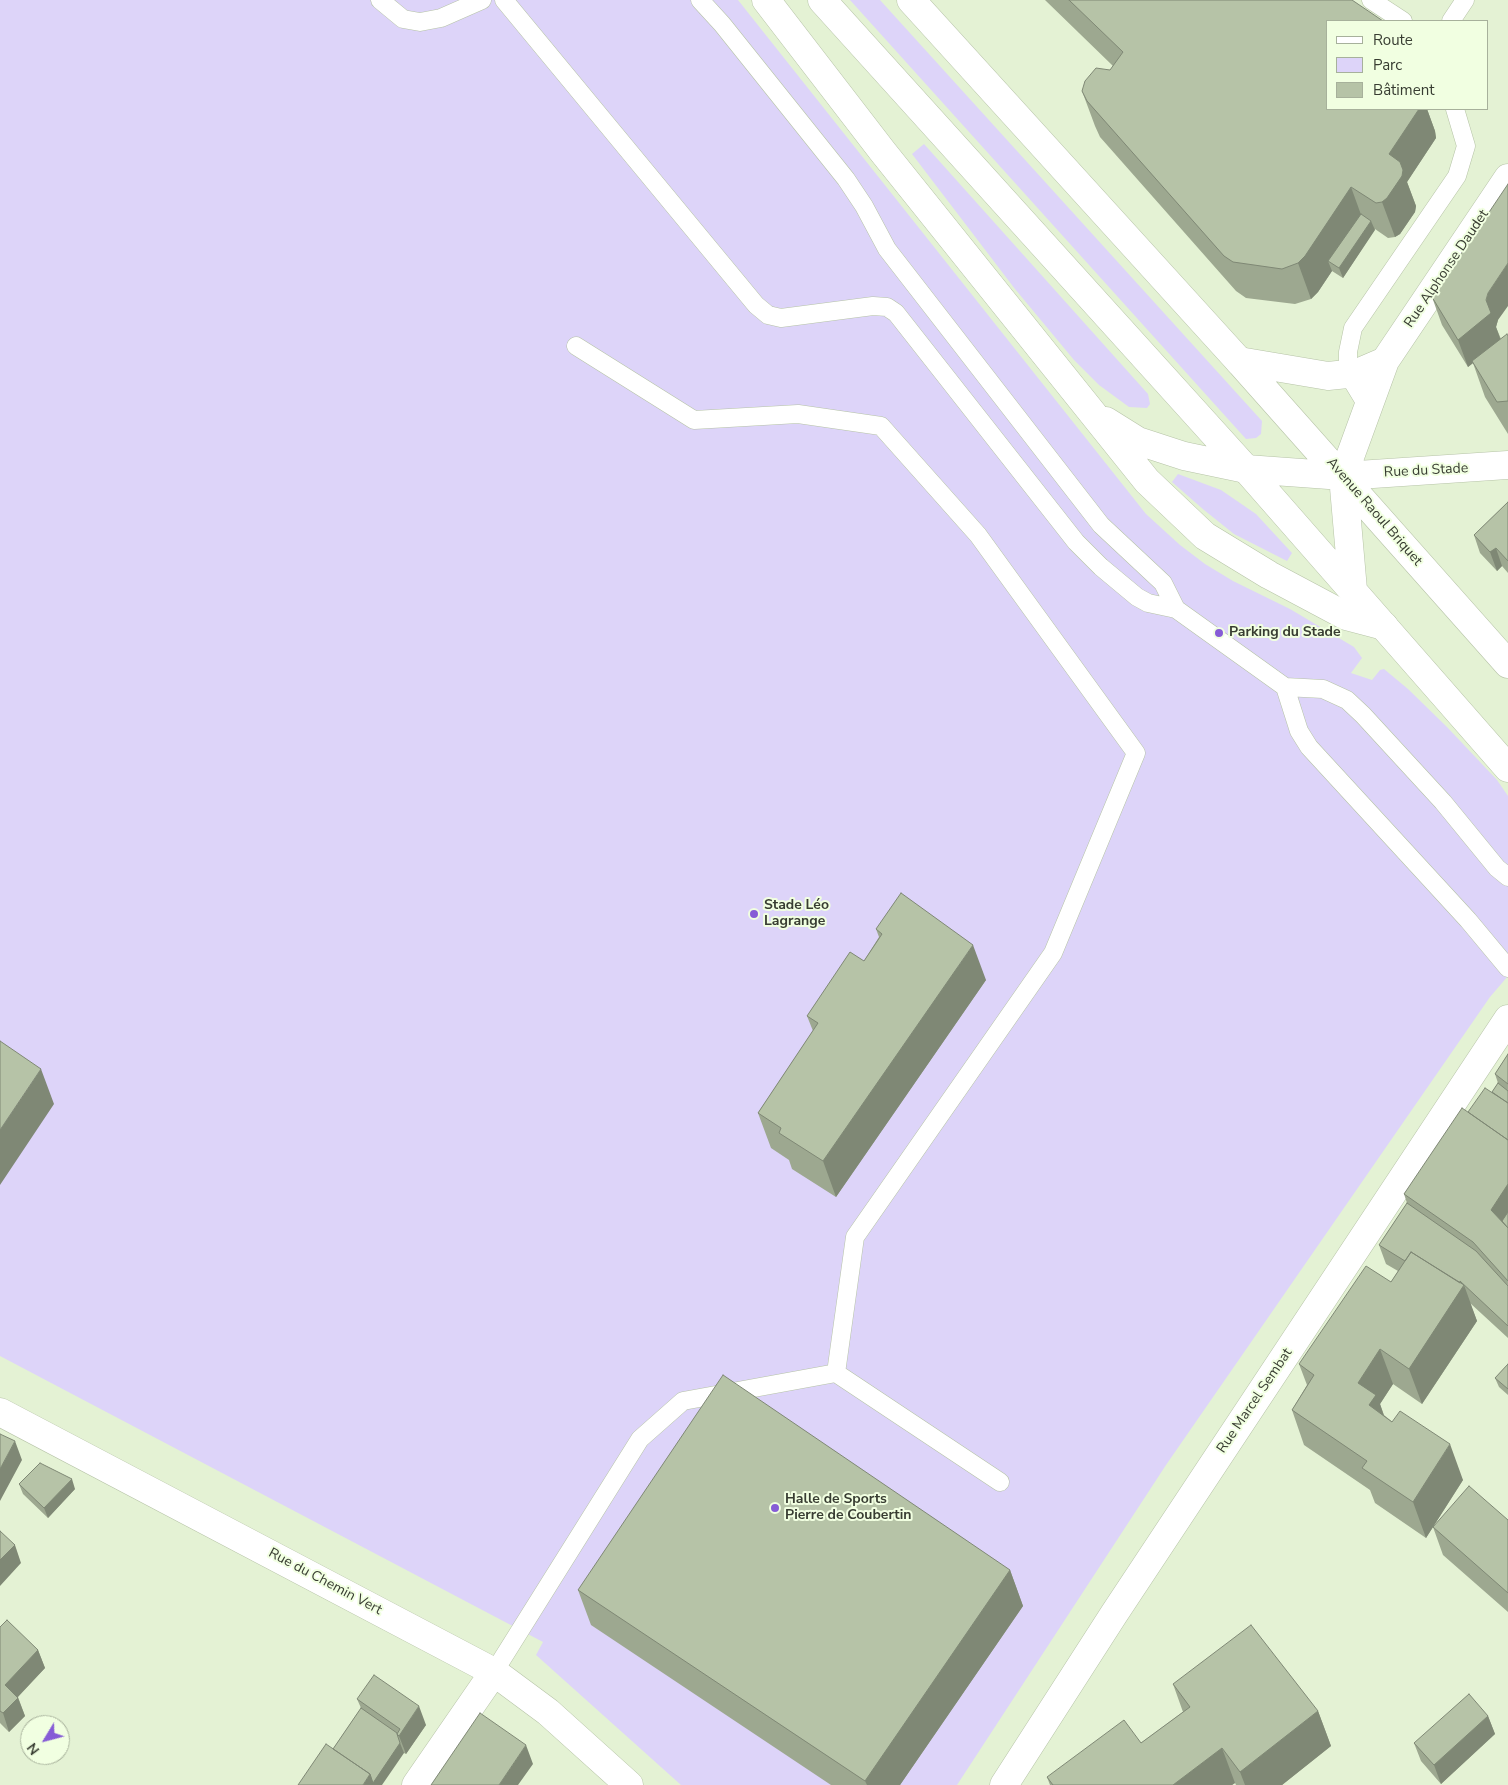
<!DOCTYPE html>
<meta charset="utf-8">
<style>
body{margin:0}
#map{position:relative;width:1508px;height:1785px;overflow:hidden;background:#e4f2d4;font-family:"Nunito Sans",sans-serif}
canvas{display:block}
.legend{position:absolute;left:1326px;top:20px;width:162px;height:90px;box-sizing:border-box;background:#f1ffe1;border:1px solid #a7b19b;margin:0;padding:6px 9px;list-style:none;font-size:15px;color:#383d32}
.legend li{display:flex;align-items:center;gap:10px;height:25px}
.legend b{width:25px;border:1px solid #a7b19b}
.north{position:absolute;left:20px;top:1715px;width:50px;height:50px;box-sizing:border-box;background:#f1ffe1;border:1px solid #a7b19b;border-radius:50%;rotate:233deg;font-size:14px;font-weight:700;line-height:20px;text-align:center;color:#383d32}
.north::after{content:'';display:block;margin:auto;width:18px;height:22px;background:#865cd6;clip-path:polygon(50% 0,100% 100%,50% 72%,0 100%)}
</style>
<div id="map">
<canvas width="1508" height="1785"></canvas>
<ul class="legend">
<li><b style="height:6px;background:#fff"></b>Route</li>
<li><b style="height:14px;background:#ddd4f9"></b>Parc</li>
<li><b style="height:14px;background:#b6c3a7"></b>Bâtiment</li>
</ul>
<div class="north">N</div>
</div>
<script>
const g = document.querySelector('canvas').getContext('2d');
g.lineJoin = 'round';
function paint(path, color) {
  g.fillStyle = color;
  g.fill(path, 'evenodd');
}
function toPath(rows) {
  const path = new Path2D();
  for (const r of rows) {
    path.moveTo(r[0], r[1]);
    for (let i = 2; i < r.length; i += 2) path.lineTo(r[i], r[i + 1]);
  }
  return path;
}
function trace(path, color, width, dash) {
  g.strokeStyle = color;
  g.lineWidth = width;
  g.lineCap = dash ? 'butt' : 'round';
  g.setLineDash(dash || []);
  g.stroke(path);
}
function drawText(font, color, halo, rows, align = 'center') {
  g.font = font + ' "Nunito Sans",sans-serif';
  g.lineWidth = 4;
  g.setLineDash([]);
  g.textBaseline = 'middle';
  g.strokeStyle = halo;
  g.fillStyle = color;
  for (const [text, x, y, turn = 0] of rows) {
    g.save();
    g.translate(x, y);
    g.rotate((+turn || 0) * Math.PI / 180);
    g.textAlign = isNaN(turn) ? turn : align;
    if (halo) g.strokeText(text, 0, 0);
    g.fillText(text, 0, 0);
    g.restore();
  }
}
paint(toPath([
 [0,0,738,0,1146,514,1180,545,1205,564,1233,581,1290,609,1354,647,1362,658,1351,673,1372,680,1380,670,1384,669,1408,689,1447,727,1497,780,1508,796,1508,976,1490,997,1166,1465,957,1785,681,1785,536,1655,543,1642,0,1356],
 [850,0,880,0,1262,421,1261,434,1256,438,1246,439],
 [924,144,1148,394,1150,404,1147,408,1129,407,1099,385,1074,360,1015,289,912,154],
 [1178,474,1221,490,1256,514,1292,553,1287,561,1234,534,1204,510,1172,482]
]), '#ddd4f9');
const service = toPath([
 [380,0,403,19,420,22,441,18,482,0],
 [504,0,756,305,768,315,781,318,873,306,887,307,896,313,1076,542,1101,567,1137,597,1148,603,1176,609,1285,687,1323,689,1347,700,1363,715,1443,802,1497,868,1508,877],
 [700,0,722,24,846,179,864,206,887,249,1101,525,1163,583,1176,609],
 [1371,0,1403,21],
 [1451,21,1465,0],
 [576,346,694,420,798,414,881,426,978,535,1136,753,1053,953,855,1237,836,1373],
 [1368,407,1348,374,1348,352,1353,328,1457,176,1466,146,1455,109],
 [1285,687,1299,731,1309,747,1468,920,1508,968],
 [494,1672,640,1439,683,1401,836,1373,1000,1482]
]);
const minor = toPath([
 [0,1412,494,1672,548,1712,629,1785],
 [416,1785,494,1672]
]);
const tertiary = toPath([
 [1004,1785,1114,1614,1508,1019]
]);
const secondary = toPath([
 [1239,361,1508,664],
 [1239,361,1328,376,1357,373,1385,361],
 [1246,469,1508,768],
 [1246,469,1343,476,1508,465],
 [1353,590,1343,476,1385,361,1508,178]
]);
const motorway = toPath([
 [766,0,883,152,1147,481,1205,536,1269,575,1346,616,1384,626],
 [822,0,1246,469],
 [911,0,1239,361],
 [1106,421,1138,441,1184,456,1246,469]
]);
trace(service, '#b6c3a7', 19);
trace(minor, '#b6c3a7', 29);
trace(tertiary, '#b6c3a7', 29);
trace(secondary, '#b6c3a7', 29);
trace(motorway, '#b6c3a7', 29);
trace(service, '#fff', 18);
trace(minor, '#fff', 28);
trace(tertiary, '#fff', 28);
trace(secondary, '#fff', 28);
trace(motorway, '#fff', 28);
paint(toPath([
 [1045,0,1352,0,1327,109,1427,109,1435,131,1436,138,1407,182,1416,206,1415,212,1400,234,1395,237,1388,238,1375,229,1343,278,1332,271,1318,292,1311,299,1295,304,1246,298,1236,291,1100,137,1095,126,1082,91,1110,70,1113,66],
 [1432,297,1498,320,1496,327,1501,339,1508,336,1508,434,1485,397,1473,363,1468,367,1442,325],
 [1508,502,1508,573,1502,566,1497,571,1480,553,1474,535],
 [876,929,986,980,836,1197,792,1169,789,1160,771,1148,758,1113,813,1031,807,1016,864,961,879,937],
 [1508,1054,1508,1338,1470,1303,1477,1321,1422,1404,1393,1384,1380,1404,1384,1415,1463,1480,1426,1538,1375,1503,1370,1490,1304,1445,1292,1410,1307,1385,1299,1364,1391,1282,1398,1271,1386,1264,1379,1245,1407,1203,1404,1194,1468,1112,1492,1092,1498,1083,1495,1074],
 [1508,1364,1508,1395,1499,1387,1495,1378],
 [19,1484,75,1489,48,1518,23,1494],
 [1508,1520,1508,1612,1443,1555,1433,1527],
 [1010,1570,1023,1606,900,1785,831,1785,591,1625,578,1590],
 [0,1627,38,1650,45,1668,18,1697,25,1716,9,1732,0,1723],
 [1173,1684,1318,1711,1331,1746,1282,1785,1236,1785,1235,1783,1232,1785,1050,1785,1047,1777,1141,1743,1183,1712],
 [357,1699,426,1725,406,1754,404,1753,333,1749,361,1708],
 [1488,1716,1495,1734,1441,1784,1421,1761,1414,1743]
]), '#9da890');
paint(toPath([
 [1419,109,1427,109,1435,131,1436,138,1407,182,1416,206,1415,212,1400,234,1395,237,1382,202,1389,154],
 [1351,187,1364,223,1328,261,1332,271,1318,292,1311,299,1298,263],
 [1371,221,1375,230,1343,278,1339,268],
 [1508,263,1508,306,1498,320,1496,327,1501,341,1468,367,1458,340,1486,300,1488,293],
 [1496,548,1502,566,1497,571,1490,552],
 [973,945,986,980,836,1197,823,1161],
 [41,1069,54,1104,0,1185,0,1130],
 [1508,1184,1508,1226,1503,1234,1491,1210],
 [1460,1281,1463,1288,1464,1285,1477,1321,1422,1404,1409,1369],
 [1380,1349,1393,1384,1380,1404,1389,1431,1382,1440,1358,1383],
 [15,1441,22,1460,0,1501,0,1469],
 [1450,1444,1463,1480,1426,1538,1413,1502],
 [72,1479,75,1489,48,1518,44,1508],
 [15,1545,21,1563,0,1586,0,1560],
 [1010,1570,1023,1606,900,1785,867,1785,865,1781],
 [38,1650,45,1668,12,1703,5,1685],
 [18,1698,25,1716,9,1732,3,1713],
 [419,1706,426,1725,406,1754,399,1736],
 [1318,1711,1331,1746,1282,1785,1245,1785,1240,1772],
 [1488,1716,1495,1734,1441,1784,1434,1765],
 [400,1743,404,1753,382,1785,363,1785,370,1774],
 [526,1745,533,1764,518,1785,499,1785],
 [1222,1748,1235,1783,1232,1785,1173,1785]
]), '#7f8875');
const building = toPath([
 [1069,0,1352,0,1383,21,1327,21,1327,109,1419,109,1389,154,1400,162,1403,170,1402,176,1387,198,1382,202,1376,203,1351,187,1305,256,1298,263,1282,269,1233,262,1224,256,1087,101,1082,91,1085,81,1096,68,1110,70,1123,52,1069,0],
 [1508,184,1508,263,1488,293,1486,300,1491,313,1458,340,1432,297,1508,184],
 [1361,214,1371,221,1339,268,1328,261,1361,214],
 [1507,334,1508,336,1508,401,1497,402,1472,361,1507,334],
 [1508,502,1508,561,1496,548,1490,552,1474,535,1508,502],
 [901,893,973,945,823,1161,779,1133,781,1128,758,1113,818,1023,807,1016,850,952,864,961,882,934,876,929,901,893],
 [0,1041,41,1069,0,1130,0,1041],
 [1508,1054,1508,1084,1495,1074,1508,1054],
 [1498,1083,1508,1091,1508,1103,1492,1092,1498,1083],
 [1485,1088,1508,1103,1508,1140,1468,1112,1485,1088],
 [1462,1108,1508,1140,1508,1184,1491,1210,1508,1228,1508,1281,1473,1242,1404,1194,1462,1108],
 [1407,1203,1476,1251,1508,1286,1508,1326,1460,1281,1460,1283,1411,1252,1405,1261,1379,1245,1407,1203],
 [1508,1212,1508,1228,1502,1221,1508,1212],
 [1411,1252,1464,1285,1409,1369,1380,1349,1358,1383,1376,1395,1369,1405,1392,1422,1400,1411,1450,1444,1413,1502,1362,1468,1367,1461,1292,1410,1314,1375,1299,1364,1366,1266,1391,1282,1411,1252],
 [1508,1364,1508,1389,1495,1378,1508,1364],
 [723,1375,1010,1570,865,1781,578,1590,723,1375],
 [0,1434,15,1441,0,1469,0,1434],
 [40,1463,72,1479,44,1508,19,1484,40,1463],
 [1469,1486,1508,1520,1508,1593,1433,1527,1469,1486],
 [0,1531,15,1545,0,1560,0,1531],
 [7,1620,38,1650,5,1685,18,1698,3,1713,0,1711,0,1627,7,1620],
 [1251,1625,1318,1711,1240,1772,1222,1748,1173,1785,1053,1785,1047,1777,1124,1720,1141,1743,1190,1707,1173,1684,1251,1625],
 [374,1675,419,1706,399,1736,397,1734,400,1729,357,1699,374,1675],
 [1469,1694,1488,1716,1434,1765,1414,1743,1469,1694],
 [361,1708,397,1733,397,1734,400,1743,373,1783,370,1774,333,1749,361,1708],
 [480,1713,526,1745,499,1785,431,1785,480,1713],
 [326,1744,370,1774,363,1785,298,1785,326,1744]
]);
paint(building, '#b6c3a7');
trace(building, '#7f8875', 1);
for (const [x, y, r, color] of [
 [1219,633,5,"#865cd6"],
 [754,914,5,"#865cd6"],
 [775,1508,5,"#865cd6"]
]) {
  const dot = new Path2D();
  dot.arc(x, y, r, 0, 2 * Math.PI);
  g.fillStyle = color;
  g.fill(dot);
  trace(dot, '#f1ffe1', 2);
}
drawText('14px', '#383d32', '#f1ffe1', [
 ["Rue Alphonse Daudet",1447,269,-56],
 ["Rue du Stade",1426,471,-3],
 ["Avenue Raoul Briquet",1374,512,49],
 ["Rue Marcel Sembat",1255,1401,-56],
 ["Rue du Chemin Vert",325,1582,28]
]);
drawText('bold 14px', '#383d32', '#f1ffe1', [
 ["Parking du Stade",1229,633],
 ["Stade Léo",764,906],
 ["Lagrange",764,922],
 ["Halle de Sports",785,1500],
 ["Pierre de Coubertin",785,1516]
], 'left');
</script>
